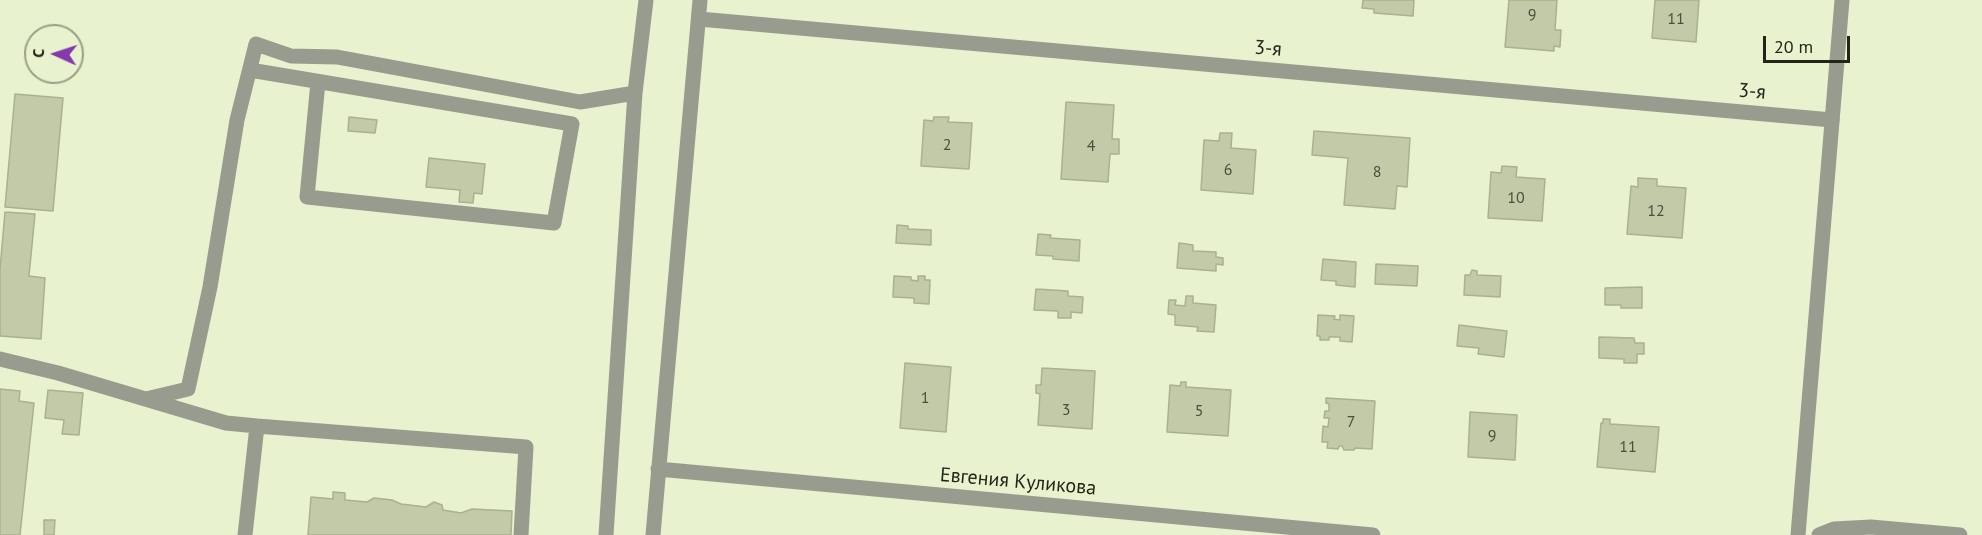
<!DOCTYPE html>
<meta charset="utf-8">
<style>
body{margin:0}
#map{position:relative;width:1982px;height:535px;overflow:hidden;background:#e9f2cf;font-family:"PT Sans",sans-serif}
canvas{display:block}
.north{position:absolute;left:24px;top:24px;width:60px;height:60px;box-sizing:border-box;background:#e9f2cf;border:2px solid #99a086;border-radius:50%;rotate:273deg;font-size:16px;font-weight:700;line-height:24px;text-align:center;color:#222518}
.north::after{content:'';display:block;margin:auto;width:21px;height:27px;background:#833aac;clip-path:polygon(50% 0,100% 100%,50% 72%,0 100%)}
.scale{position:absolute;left:1763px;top:36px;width:87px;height:27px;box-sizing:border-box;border:3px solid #222518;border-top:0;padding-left:8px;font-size:18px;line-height:21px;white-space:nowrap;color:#222518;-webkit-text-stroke:4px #e9f2cf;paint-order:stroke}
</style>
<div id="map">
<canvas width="1982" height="535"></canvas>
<div class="north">С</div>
<div class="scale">20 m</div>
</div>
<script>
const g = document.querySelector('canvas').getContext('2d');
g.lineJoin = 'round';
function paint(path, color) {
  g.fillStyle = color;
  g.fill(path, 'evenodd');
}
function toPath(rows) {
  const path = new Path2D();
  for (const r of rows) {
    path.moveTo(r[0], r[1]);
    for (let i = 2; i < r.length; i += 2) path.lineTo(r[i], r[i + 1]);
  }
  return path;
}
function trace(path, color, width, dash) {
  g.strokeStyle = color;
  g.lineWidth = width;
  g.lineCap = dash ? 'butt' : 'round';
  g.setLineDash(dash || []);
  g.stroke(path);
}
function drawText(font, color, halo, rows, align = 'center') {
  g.font = font + ' "PT Sans",sans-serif';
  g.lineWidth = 4.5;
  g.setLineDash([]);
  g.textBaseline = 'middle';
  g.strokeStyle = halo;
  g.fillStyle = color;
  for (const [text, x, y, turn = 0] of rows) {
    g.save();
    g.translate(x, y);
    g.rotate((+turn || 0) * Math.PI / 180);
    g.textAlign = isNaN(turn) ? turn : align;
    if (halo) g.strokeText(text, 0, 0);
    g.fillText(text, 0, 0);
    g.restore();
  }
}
const building = toPath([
 [1363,0,1414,0,1413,16,1374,13,1374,9,1362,8,1363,0],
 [1509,0,1557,0,1555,30,1561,30,1560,47,1554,46,1554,51,1505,47,1509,0],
 [1655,0,1699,0,1696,42,1652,38,1655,0],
 [15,94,63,98,53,211,5,207,15,94],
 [1066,102,1114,105,1112,139,1119,139,1119,154,1110,154,1108,182,1061,179,1066,102],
 [349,117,377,120,375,133,348,131,349,117],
 [934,117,949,117,948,122,972,123,969,169,921,166,924,120,933,121,934,117],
 [1314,131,1410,138,1407,187,1397,186,1395,209,1344,205,1348,158,1312,155,1314,131],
 [1220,133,1232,133,1231,148,1256,150,1253,194,1201,190,1204,140,1219,141,1220,133],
 [429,158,485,164,482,194,474,193,473,203,459,202,460,190,426,187,429,158],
 [1502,166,1517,167,1516,177,1545,179,1542,221,1488,218,1491,172,1501,173,1502,166],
 [1638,178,1657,179,1657,186,1686,188,1682,238,1627,234,1631,186,1638,187,1638,178],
 [5,212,35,214,29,276,45,278,41,339,0,336,0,269,5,212],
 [897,225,908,226,908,229,931,230,931,245,896,243,897,225],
 [1038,234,1051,235,1050,238,1080,240,1079,261,1053,259,1053,256,1036,255,1038,234],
 [1179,243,1193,245,1193,251,1216,252,1216,257,1223,258,1223,265,1216,264,1216,271,1177,268,1179,243],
 [1323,259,1356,262,1355,287,1336,285,1336,281,1321,280,1323,259],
 [1376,264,1418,266,1417,286,1375,284,1376,264],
 [1472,270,1477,271,1477,275,1501,276,1500,297,1464,295,1465,275,1470,275,1472,270],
 [894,276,911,277,911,280,918,281,918,276,925,276,925,280,930,280,929,304,914,303,914,298,893,297,894,276],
 [1642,287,1642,308,1621,308,1621,305,1605,305,1605,288,1642,287],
 [1036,289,1068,291,1068,296,1083,297,1082,313,1071,312,1071,318,1058,318,1058,311,1034,310,1036,289],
 [1186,296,1193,296,1193,303,1216,305,1214,332,1197,331,1198,327,1175,325,1175,315,1168,314,1169,300,1176,300,1175,305,1185,306,1186,296],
 [1318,315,1335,316,1334,319,1340,320,1340,315,1354,316,1352,342,1340,341,1340,337,1329,337,1329,340,1320,340,1320,336,1317,336,1318,315],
 [1459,325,1507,331,1504,357,1478,354,1479,348,1457,346,1459,325],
 [1599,337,1634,338,1635,343,1644,343,1644,354,1637,354,1637,363,1624,363,1624,359,1599,358,1599,337],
 [905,363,951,367,946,432,900,428,905,363],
 [1042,368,1095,371,1092,429,1038,425,1040,394,1036,393,1036,385,1041,385,1042,368],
 [1181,382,1186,382,1186,387,1231,390,1228,436,1167,432,1170,385,1180,386,1181,382],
 [0,389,20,391,19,401,34,403,20,535,0,535,0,389],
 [48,390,83,393,79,435,62,434,64,420,45,418,48,390],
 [1326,398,1375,401,1372,449,1355,448,1354,450,1344,450,1342,446,1339,446,1338,449,1327,448,1328,442,1322,442,1323,426,1328,427,1329,418,1324,418,1325,411,1329,411,1329,404,1326,403,1326,398],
 [1470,412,1517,415,1515,460,1468,457,1470,412],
 [1603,419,1610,419,1610,424,1659,427,1655,472,1597,467,1601,423,1603,423,1603,419],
 [333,492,345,493,345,500,367,502,374,498,392,500,401,504,426,507,434,502,442,505,443,510,461,513,472,509,512,511,511,535,308,535,311,497,333,499,333,492],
 [44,520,55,520,54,535,44,535,44,520]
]);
paint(building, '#c2caa8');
trace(building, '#a9b190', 1.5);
trace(toPath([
 [250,70,572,124,554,223,307,197,318,82],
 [0,359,58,373,226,423,257,426,245,535],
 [146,399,188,389,210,287,237,120,256,44,291,56,337,57,580,102,635,93,646,0],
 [257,426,526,447,521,535],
 [606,535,635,93]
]), '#989c8e', 15);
trace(toPath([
 [699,19,1832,120],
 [658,469,1373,535],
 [653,535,700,0]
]), '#989c8e', 15);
trace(toPath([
 [1798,535,1842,0],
 [1819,535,1834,529,1871,527,1960,535]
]), '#989c8e', 15);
drawText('16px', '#4a4e3c', null, [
 ["9",1532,15],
 ["11",1676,19],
 ["2",947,145],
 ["4",1091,146],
 ["6",1228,170],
 ["8",1377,172],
 ["10",1516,198],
 ["12",1656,211],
 ["1",925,398],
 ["3",1066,410],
 ["5",1199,411],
 ["7",1351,422],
 ["9",1492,436],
 ["11",1628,447]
]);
drawText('20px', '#222518', '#e9f2cf', [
 ["3-я",1268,49,5],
 ["3-я",1752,92,5],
 ["Евгения Куликова",1018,482,5]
]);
</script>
